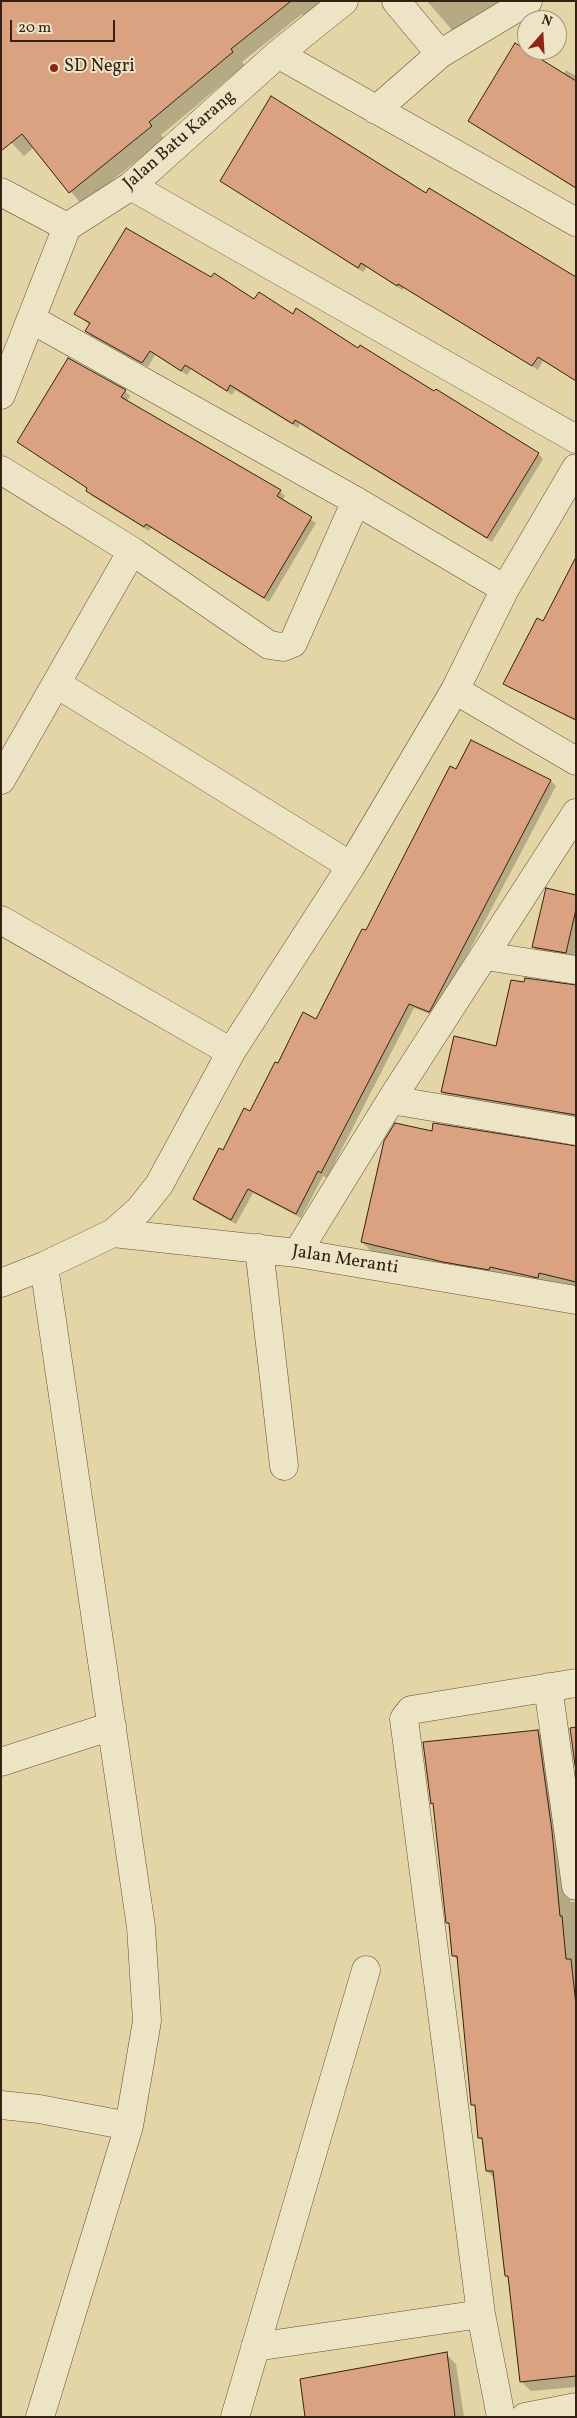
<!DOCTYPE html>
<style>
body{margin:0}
#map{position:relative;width:577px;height:2418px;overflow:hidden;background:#e4d5a6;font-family:Vollkorn,serif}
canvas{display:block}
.frame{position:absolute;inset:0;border:2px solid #342114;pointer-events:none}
.north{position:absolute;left:517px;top:10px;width:50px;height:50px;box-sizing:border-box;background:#ede4c5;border:1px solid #a3967e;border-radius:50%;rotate:19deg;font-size:14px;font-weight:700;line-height:20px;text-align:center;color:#342114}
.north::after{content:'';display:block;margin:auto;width:18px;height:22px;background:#8f2418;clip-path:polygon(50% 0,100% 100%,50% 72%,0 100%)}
.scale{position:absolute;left:10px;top:20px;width:105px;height:22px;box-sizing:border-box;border:2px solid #342114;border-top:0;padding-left:6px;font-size:15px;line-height:18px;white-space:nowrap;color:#342114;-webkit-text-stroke:4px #ede4c5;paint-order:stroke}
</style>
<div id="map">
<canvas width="577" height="2418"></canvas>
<div class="frame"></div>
<div class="north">N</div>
<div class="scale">20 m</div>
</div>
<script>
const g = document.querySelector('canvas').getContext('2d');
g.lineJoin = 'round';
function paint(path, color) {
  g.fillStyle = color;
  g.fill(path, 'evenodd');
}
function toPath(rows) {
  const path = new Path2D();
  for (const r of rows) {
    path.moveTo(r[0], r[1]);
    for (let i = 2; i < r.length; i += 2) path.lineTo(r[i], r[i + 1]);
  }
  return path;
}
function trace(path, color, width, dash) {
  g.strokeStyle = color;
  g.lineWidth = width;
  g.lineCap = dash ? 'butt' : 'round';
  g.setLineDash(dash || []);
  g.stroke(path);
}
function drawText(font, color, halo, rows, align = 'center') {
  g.font = font + ' Vollkorn,serif';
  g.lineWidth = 4;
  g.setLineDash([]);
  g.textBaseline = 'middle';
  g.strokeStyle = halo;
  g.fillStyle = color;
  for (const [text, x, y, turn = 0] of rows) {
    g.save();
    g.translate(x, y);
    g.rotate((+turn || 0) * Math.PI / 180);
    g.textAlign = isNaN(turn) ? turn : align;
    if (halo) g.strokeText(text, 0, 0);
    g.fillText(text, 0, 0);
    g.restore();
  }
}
paint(toPath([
 [1,1,323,1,304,17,302,14,242,62,245,65,161,135,164,139,82,205,34,147,24,156,1,132],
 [427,1,509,1,459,38],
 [566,70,576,76,576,189,469,121,563,75],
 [221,180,427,195,576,277,576,381,543,361,538,370,404,288,402,290,367,267,363,272],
 [211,279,255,301,294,315,435,393,436,391,538,454,543,459,492,542,300,424,298,428,235,390,232,395,191,369,187,375,155,355,148,367,91,336,86,331,90,325,75,313],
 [125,391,130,396,127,401,280,491,285,496,282,500,316,523,269,602,151,528,149,531,92,496,87,491,88,489,19,442],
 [576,561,576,721,510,688,505,683,543,622],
 [471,741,551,781,556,786,435,1016,414,1008,327,1178,323,1176,301,1218,253,1193,236,1224,199,1204,194,1199,250,1113,279,1065,317,1020],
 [576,896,576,963,543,957,533,947],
 [576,986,576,1123,452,1102,442,1092],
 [433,1133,576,1147,576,1288,372,1252,362,1242],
 [538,1732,548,1742,570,1899,571,1902,576,1902,576,2387,531,2391,521,2381,510,2280,506,2276,495,2179,487,2171,484,2142,479,2137,476,2108,473,2105,459,1961,453,1956,451,1926,447,1923,435,1806,432,1803],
 [446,2354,456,2364,464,2417,306,2417]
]), '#0003');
const building = toPath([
 [1,1,291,1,231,49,233,52,149,122,152,126,69,193,22,134,1,151,1,1],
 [515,43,576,81,576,188,468,121,515,43],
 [271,96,426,193,429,188,576,277,576,381,538,357,532,366,398,284,397,286,361,263,358,268,220,181,271,96],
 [126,228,211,277,214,273,254,299,259,292,293,314,296,308,358,348,360,345,434,391,436,389,539,453,487,538,295,420,293,424,230,385,227,391,185,365,181,371,150,351,142,363,85,331,90,323,74,314,126,228],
 [68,358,126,390,121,397,281,490,277,496,312,517,264,598,146,524,144,527,86,491,87,488,17,442,68,358],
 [576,557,576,720,503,684,537,618,543,621,576,557],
 [471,740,551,780,431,1009,429,1012,409,1004,321,1173,318,1171,296,1214,248,1189,231,1220,193,1199,219,1148,223,1150,244,1108,250,1111,275,1062,278,1063,303,1012,316,1019,362,929,366,930,450,766,456,769,471,740],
 [546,888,576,895,576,909,566,953,532,947,546,888],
 [525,978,576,985,576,1115,441,1092,454,1036,496,1046,511,980,524,982,525,978],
 [395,1123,432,1131,433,1123,576,1146,576,1282,539,1273,538,1278,490,1267,489,1270,443,1262,361,1242,384,1141,395,1123],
 [576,1727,576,1772,570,1728,576,1727],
 [538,1730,552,1831,560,1916,562,1916,566,1959,571,1959,576,2005,576,2376,520,2382,508,2276,505,2276,493,2171,486,2171,482,2138,478,2138,475,2105,471,2105,457,1956,452,1956,449,1923,446,1923,433,1803,431,1804,423,1742,538,1730],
 [447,2352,455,2417,305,2417,300,2379,447,2352]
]);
paint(building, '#dba281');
trace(building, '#342114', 1);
const minor = toPath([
 [396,1,440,54],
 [278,54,576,222],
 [376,110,440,54,528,1],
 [131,186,576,439],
 [1,192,67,227,131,186,278,54,344,1],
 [31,319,356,501,505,589],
 [1,395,67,227],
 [1,470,132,551,269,645,283,647,293,643,356,501],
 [57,684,351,866],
 [455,690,576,761],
 [1,780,132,551],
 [1,920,231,1052],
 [485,956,576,970],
 [391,1100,576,1131],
 [113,1233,297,1253,576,1300],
 [259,1248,284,1466],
 [297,1253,391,1100,576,813],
 [1,1283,44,1266,113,1233,139,1210,159,1185,231,1052,351,866,455,690,505,589,576,468],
 [548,1687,576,1886],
 [1,1762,112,1726],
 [1,2105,39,2109,129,2126],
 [255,2347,481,2314],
 [40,2417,129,2126,147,2021,141,1927,44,1266],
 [235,2417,366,1970],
 [501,2417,481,2314,404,1719,411,1710,576,1683],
 [525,2417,576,2407]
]);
trace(minor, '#604e38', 29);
trace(minor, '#ede4c5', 28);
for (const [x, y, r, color] of [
 [54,68,5,"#8f2418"]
]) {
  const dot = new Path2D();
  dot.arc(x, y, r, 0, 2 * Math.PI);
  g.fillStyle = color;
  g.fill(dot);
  trace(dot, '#ede4c5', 2);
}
drawText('18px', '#342114', '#ede4c5', [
 ["SD Negri",64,68]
], 'left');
drawText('18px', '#342114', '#ede4c5', [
 ["Jalan Batu Karang",180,141,-41],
 ["Jalan Meranti",345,1261,9]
]);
</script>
